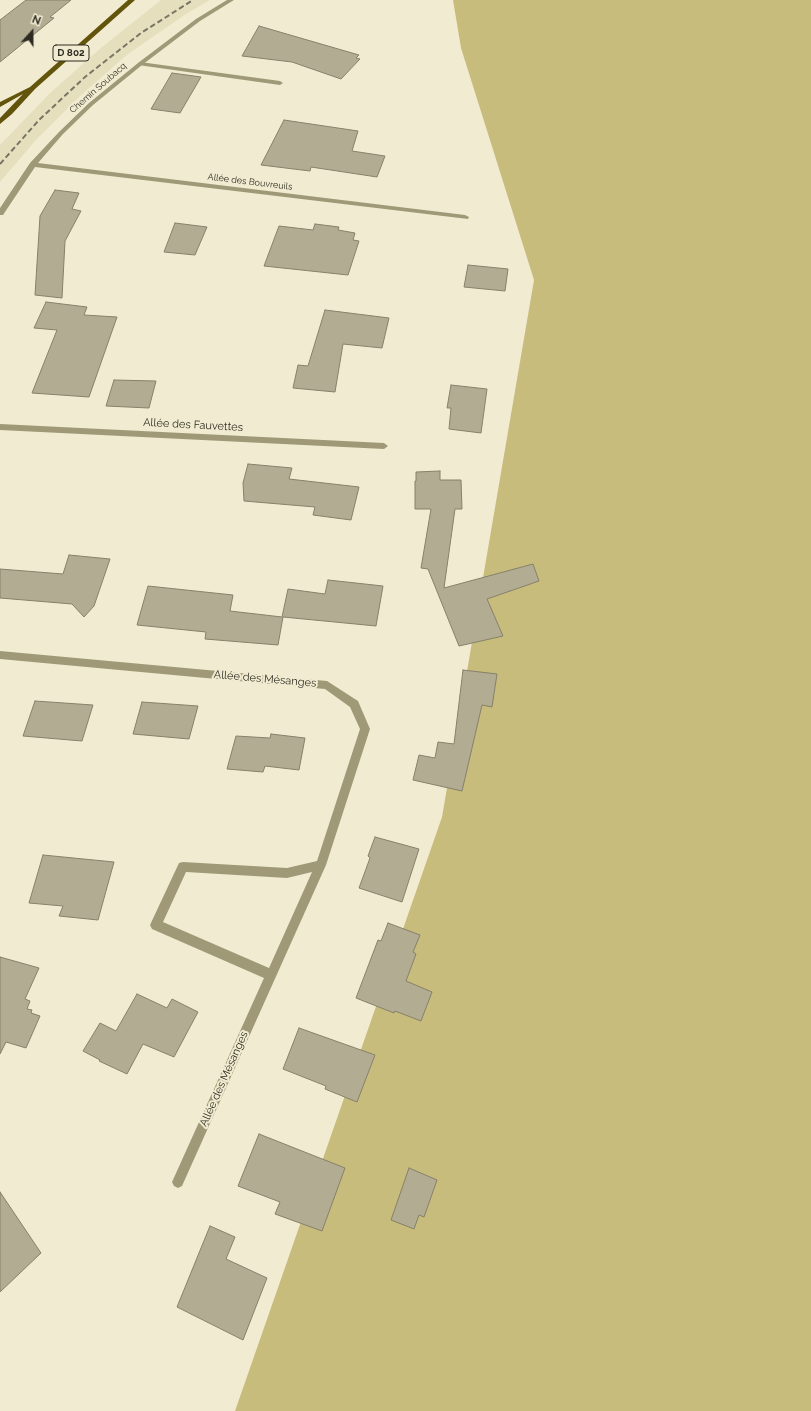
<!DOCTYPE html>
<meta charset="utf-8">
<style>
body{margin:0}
#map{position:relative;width:811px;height:1411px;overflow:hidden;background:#f1ecd1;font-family:Raleway,sans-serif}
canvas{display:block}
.north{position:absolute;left:12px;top:12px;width:40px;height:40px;-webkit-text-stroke:3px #f1ecd1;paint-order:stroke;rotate:21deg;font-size:11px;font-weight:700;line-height:16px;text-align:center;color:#2d2b21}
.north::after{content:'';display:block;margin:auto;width:14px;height:18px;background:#2d2b21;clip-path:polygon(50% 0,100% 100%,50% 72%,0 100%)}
</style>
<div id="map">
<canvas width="811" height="1411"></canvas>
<div class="north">N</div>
</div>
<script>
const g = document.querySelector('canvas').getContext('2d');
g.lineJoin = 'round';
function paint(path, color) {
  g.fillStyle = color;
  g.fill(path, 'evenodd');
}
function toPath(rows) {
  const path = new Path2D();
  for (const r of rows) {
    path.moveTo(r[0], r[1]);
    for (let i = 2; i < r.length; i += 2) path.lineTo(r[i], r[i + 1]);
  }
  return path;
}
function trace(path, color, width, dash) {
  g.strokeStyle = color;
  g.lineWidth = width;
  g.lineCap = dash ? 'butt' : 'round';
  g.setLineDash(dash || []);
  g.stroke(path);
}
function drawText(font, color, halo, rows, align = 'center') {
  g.font = font + ' Raleway,sans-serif';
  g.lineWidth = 4;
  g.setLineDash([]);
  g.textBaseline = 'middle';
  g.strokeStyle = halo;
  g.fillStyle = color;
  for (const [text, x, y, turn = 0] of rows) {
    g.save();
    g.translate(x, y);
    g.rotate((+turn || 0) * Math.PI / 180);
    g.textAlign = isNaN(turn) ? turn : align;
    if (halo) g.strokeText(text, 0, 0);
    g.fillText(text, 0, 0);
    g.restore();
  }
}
paint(toPath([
 [161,0,210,0,186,14,128,54,79,97,35,141,0,182,0,145,49,94,102,47]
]), '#e6dfbe');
paint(toPath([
 [453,0,811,0,811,1411,235,1411,442,817,534,280,461,48]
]), '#c8bc7d');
const building = toPath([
 [26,0,71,0,50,17,54,18,0,62,0,20,26,0],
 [259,26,359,55,356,58,360,59,341,79,292,62,242,56,259,26],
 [172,73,201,77,180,113,151,109,172,73],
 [284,120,358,131,352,151,385,156,377,177,311,167,310,171,261,165,284,120],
 [55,190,79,193,72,209,81,211,65,241,62,298,35,295,40,216,55,190],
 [175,223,207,227,195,255,164,252,175,223],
 [315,224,339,227,338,230,355,233,353,240,359,241,348,275,264,266,279,226,313,230,315,224],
 [468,265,508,269,505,291,464,287,468,265],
 [46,302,87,307,84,315,117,317,89,397,32,393,57,330,34,328,46,302],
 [325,310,389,318,382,348,343,344,335,392,293,388,298,365,308,366,325,310],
 [114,380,156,381,149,408,106,406,114,380],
 [451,385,487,389,481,433,449,429,451,408,447,408,451,385],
 [248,464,292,468,289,479,359,487,351,520,313,515,315,507,244,501,243,483,248,464],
 [440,471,440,480,461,480,462,509,455,509,444,588,533,564,539,581,487,599,503,636,459,646,428,569,421,568,431,509,415,509,415,481,416,481,416,472,440,471],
 [69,555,110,559,94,606,84,617,72,604,0,598,0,569,63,574,69,555],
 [328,580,383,586,376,626,283,617,278,645,205,639,206,632,137,625,148,586,233,595,230,611,282,617,288,589,325,594,328,580],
 [463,670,497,674,492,707,482,705,462,791,413,780,419,755,435,758,438,742,454,744,463,670],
 [35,701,93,705,82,741,23,736,35,701],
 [142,702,198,706,189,739,133,734,142,702],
 [271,734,305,738,299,770,265,766,263,772,227,769,236,736,270,738,271,734],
 [375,837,419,849,402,902,359,888,370,858,368,856,375,837],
 [43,855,114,862,98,920,59,916,63,906,29,903,43,855],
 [388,923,420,935,413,952,416,954,406,981,432,992,421,1021,395,1011,394,1013,356,998,378,940,381,941,388,923],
 [0,957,39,968,25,999,30,1001,27,1009,32,1010,31,1013,40,1016,26,1048,6,1042,0,1054,0,957],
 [137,994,167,1008,172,999,198,1012,174,1057,143,1044,127,1074,99,1061,100,1060,83,1051,100,1023,116,1031,137,994],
 [299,1028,375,1055,357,1102,325,1089,326,1086,283,1069,299,1028],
 [259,1134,345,1168,322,1231,275,1214,280,1202,238,1186,259,1134],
 [409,1168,437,1180,424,1217,419,1215,414,1229,391,1220,409,1168],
 [0,1192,41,1253,0,1292,0,1192],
 [210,1226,235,1237,226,1259,267,1278,243,1340,177,1307,210,1226]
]);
paint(building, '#b1ac92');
trace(building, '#868169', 1);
paint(toPath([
 [140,62,280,81,283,83,280,85,138,65,138,63,140,62]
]), '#a09978');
paint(toPath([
 [227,0,234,0,200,21,142,65,93,105,63,134,38,163,465,215,469,217,468,219,35,167,3,215,0,215,0,208,30,163,59,132,89,103,138,63,196,19,227,0],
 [0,424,384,443,388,446,384,449,0,430,0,424],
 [0,651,327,681,358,701,370,729,326,865,182,1186,178,1188,174,1186,172,1182,264,978,152,929,150,925,179,863,183,862,287,868,317,861,360,729,350,707,325,689,0,659,0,651],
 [186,872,287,878,312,872,269,968,163,922,186,872]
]), '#a09978');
paint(toPath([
 [128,0,135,0,35,89,12,114,0,124,0,118,23,94,0,107,0,102,30,87,128,0]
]), '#62550b');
trace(toPath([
 [0,164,39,120,85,77,141,33,193,0]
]), '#787564', 2, [5.5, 3]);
drawText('9px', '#2d2b21', '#f1ecd1', [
 ["Chemin Soubacq",98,88,-41],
 ["Allée des Bouvreuils",250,182,7]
]);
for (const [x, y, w] of [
 [71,53,36]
]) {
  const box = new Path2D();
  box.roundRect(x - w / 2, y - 8, w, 16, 3);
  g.fillStyle = '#f1ecd1';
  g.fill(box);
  trace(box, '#2d2b21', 1);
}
drawText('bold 10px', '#2d2b21', null, [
 ["D 802",71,53]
]);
drawText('11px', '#2d2b21', '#f1ecd1', [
 ["Allée des Fauvettes",193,425,3],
 ["Allée des Mésanges",265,679,5],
 ["Allée des Mésanges",224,1079,-66]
]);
</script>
